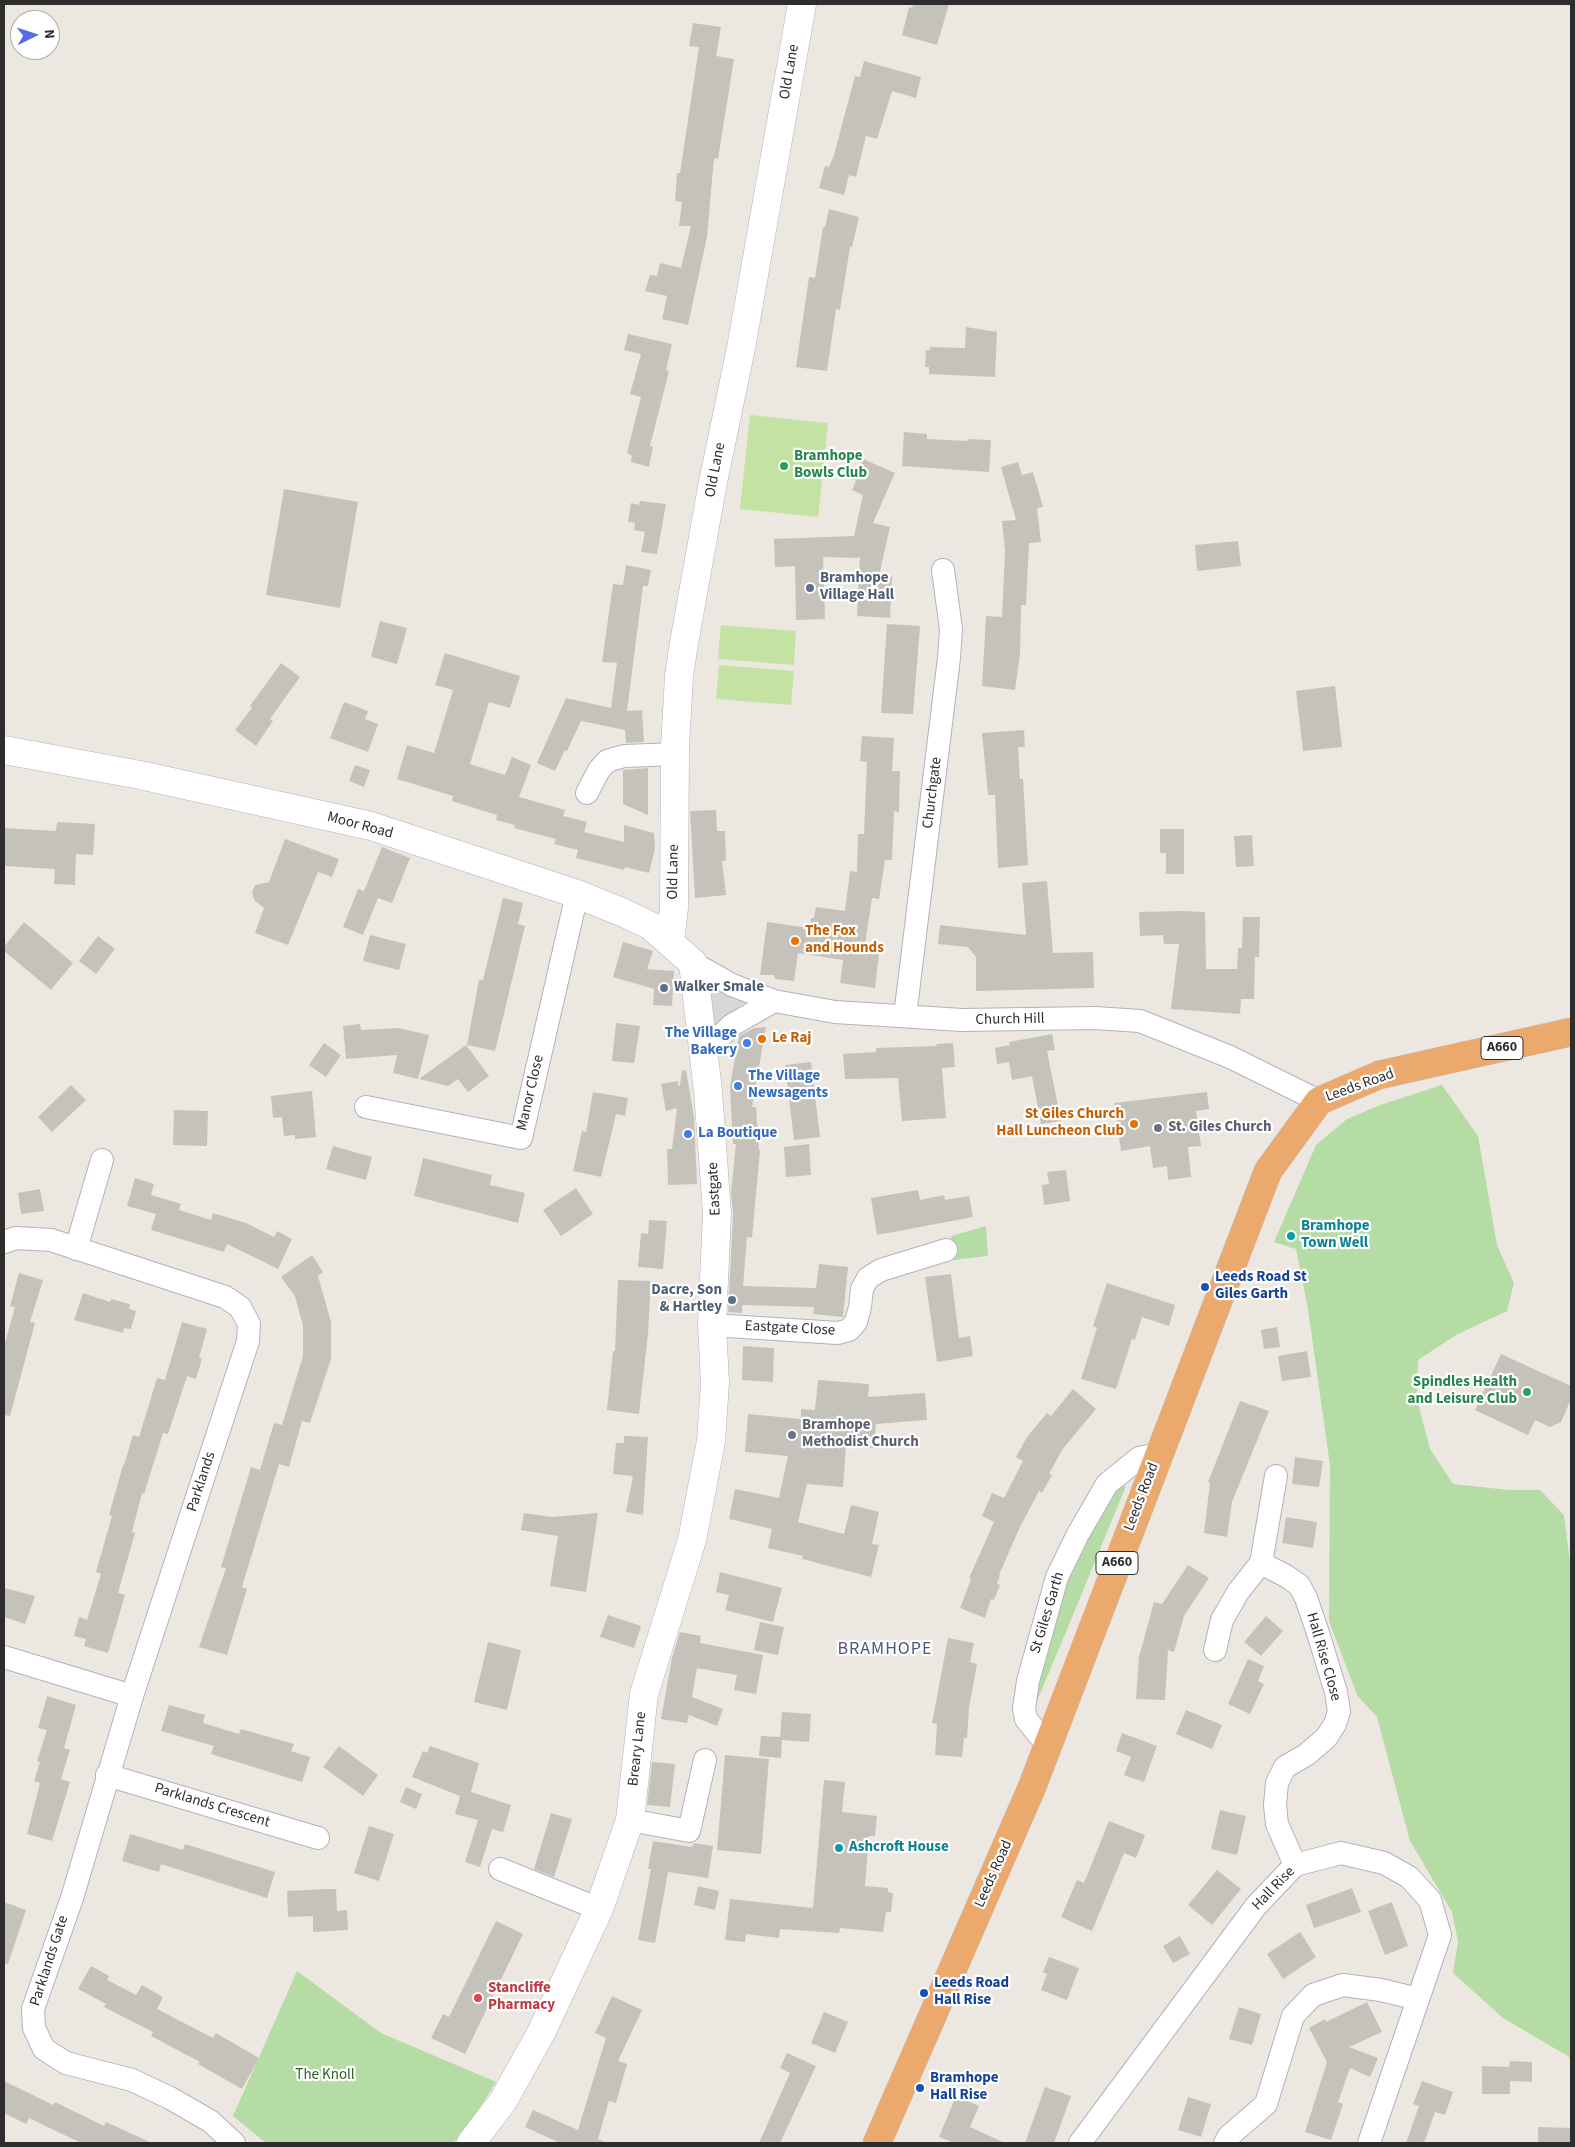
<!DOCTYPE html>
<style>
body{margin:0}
#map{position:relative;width:1575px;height:2147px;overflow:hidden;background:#ece8e1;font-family:"Source Sans 3",sans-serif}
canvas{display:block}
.frame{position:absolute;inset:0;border:5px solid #2d2d2d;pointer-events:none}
.north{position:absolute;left:10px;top:10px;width:50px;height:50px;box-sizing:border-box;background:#fff;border:1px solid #ababab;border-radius:50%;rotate:86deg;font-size:14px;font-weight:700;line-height:20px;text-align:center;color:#2d2d2d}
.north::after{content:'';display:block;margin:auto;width:18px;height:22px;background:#566be5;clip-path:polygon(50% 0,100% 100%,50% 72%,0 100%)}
</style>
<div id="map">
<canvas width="1575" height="2147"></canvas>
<div class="frame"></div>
<div class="north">N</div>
</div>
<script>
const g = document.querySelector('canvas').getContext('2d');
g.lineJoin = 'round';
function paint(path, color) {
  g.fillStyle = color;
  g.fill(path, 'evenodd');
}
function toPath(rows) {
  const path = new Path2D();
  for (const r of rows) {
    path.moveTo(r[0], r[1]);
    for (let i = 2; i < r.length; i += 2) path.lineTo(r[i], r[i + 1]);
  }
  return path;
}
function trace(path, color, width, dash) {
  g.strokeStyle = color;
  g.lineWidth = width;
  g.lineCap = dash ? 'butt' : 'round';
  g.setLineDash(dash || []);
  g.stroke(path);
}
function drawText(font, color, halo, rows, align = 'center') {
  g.font = font + ' "Source Sans 3",sans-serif';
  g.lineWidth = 4.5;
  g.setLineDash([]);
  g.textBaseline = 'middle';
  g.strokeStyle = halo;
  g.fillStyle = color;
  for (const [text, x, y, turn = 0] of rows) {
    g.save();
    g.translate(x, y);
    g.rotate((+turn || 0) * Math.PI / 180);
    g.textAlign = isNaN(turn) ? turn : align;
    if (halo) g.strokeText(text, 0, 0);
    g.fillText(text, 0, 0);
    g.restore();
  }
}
paint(toPath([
 [1442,1085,1478,1136,1497,1245,1514,1283,1507,1311,1456,1335,1418,1360,1417,1399,1430,1449,1453,1484,1509,1490,1540,1490,1564,1515,1571,1570,1571,2058,1503,2018,1453,1973,1458,1942,1452,1912,1410,1841,1377,1717,1357,1695,1329,1621,1330,1466,1308,1309,1296,1249,1274,1242,1316,1145,1347,1119,1380,1105],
 [986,1226,988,1256,953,1260,951,1236],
 [1126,1486,1068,1627,1035,1706,1032,1700,1066,1586,1104,1508,1118,1487],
 [297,1971,381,2033,496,2082,467,2128,453,2143,266,2143,233,2116]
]), '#b5dca5');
paint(toPath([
 [750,415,828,423,818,517,740,509],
 [721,625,796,631,794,665,718,659],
 [719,665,794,671,791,705,716,699]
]), '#c4e2a2');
paint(toPath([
 [717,989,745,1002,713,1027,709,991]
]), '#d9d7d3');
paint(toPath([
 [913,4,949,4,937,45,902,35,909,7,912,8],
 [693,23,721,27,716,56,734,59,718,159,714,158,707,237,688,325,662,319,667,296,645,291,650,275,657,276,660,263,681,268,691,226,679,226,682,202,675,201,677,173,680,173,699,47,689,46],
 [864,61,921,77,916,98,892,91,877,139,866,136,856,177,849,175,844,195,819,188,825,166,829,167,834,155,855,76,860,77],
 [829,209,859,217,852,247,850,247,840,310,836,309,827,371,796,367,809,277,815,278,823,227,825,227],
 [966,327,997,332,995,377,929,374,929,367,925,367,926,350,930,350,930,347,965,348],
 [628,334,672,344,666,370,669,371,650,446,653,447,649,467,631,462,632,456,627,453,641,397,630,394,641,354,624,350],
 [904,432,927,434,927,439,967,441,968,439,991,440,989,472,902,466],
 [863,459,895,473,873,523,890,527,879,576,892,577,890,618,857,616,860,556,858,558,823,557,825,619,796,620,795,566,775,567,774,539,854,536,863,495,852,490,856,481,854,480],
 [1018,462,1022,475,1033,472,1043,507,1037,508,1041,542,1029,543,1026,605,1021,605,1020,654,1015,690,982,686,986,616,1002,617,1005,551,1002,521,1016,520,1001,467],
 [284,489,358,502,340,608,266,595],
 [640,501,666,504,657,554,641,552,645,532,634,530,635,523,628,522,631,503,639,505],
 [1238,541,1241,566,1197,571,1195,545],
 [626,565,651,570,648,586,643,586,627,711,642,710,644,742,626,743,625,730,581,721,567,751,565,750,555,771,537,763,566,698,611,708,617,663,602,662,613,584,623,585],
 [380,621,407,628,397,664,371,657],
 [887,624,920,626,913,714,881,713],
 [445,653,520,676,510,708,489,702,470,764,505,775,512,757,531,765,519,797,565,810,563,816,587,822,584,832,624,842,624,825,654,833,655,849,649,873,625,867,624,870,576,858,578,850,554,844,556,839,514,828,515,825,496,820,497,815,452,801,453,796,397,779,407,745,434,753,453,690,435,685],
 [281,663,300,677,270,719,273,721,256,746,235,730,252,708,250,706],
 [1335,686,1342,747,1303,751,1296,691],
 [344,702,368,711,365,719,378,724,368,752,330,738],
 [1024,730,1025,747,1018,747,1020,779,1023,779,1028,865,998,868,995,795,988,795,982,733],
 [862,736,894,738,892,771,900,771,899,812,894,811,892,860,885,860,879,899,872,898,864,951,879,953,875,988,840,983,843,960,798,953,794,981,775,979,774,975,760,975,767,922,810,928,811,918,814,918,816,907,845,911,850,871,857,872,858,834,864,834,867,762,860,761],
 [355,765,370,770,364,787,349,781],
 [648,768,648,815,623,804,623,770],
 [716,810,717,831,725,831,726,861,722,861,726,895,695,898,690,811],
 [57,822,95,824,93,855,76,854,75,885,54,884,55,869,4,866,4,828,56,831],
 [1160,829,1184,829,1184,874,1166,874,1166,853,1160,853],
 [1252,835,1254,866,1236,867,1234,836],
 [285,839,339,859,332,877,318,872,288,945,255,933,264,908,254,900,252,892,255,885,269,882],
 [382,847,410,858,392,903,378,898,363,935,343,927,358,889,364,891],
 [1047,881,1053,953,1093,952,1094,988,976,991,976,957,968,947,938,944,940,925,1026,935,1022,883],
 [503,898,523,903,518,924,525,926,495,1051,467,1045,479,980,483,980],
 [1182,911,1205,912,1206,969,1237,969,1238,948,1242,948,1243,917,1260,917,1259,957,1255,957,1254,999,1241,999,1240,1014,1171,1009,1179,944,1164,944,1163,935,1140,936,1139,912],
 [24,922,73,963,51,990,4,951,4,947],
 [370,935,406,944,399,970,363,961],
 [98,936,115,949,96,974,79,961],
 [623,942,653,951,647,969,674,971,672,1006,653,1005,654,989,613,977],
 [616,1023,640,1026,634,1063,612,1061],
 [360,1024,361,1030,398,1028,429,1035,418,1079,393,1073,397,1055,346,1059,343,1026],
 [766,1027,752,1107,756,1107,759,1150,760,1150,752,1238,747,1237,743,1286,816,1288,819,1264,848,1267,843,1317,813,1314,814,1307,742,1305,742,1313,728,1312,733,1214,731,1192,736,1144,733,1144,730,1086,739,1036,754,1028],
 [1052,1034,1055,1050,1047,1051,1061,1121,1041,1124,1032,1076,1012,1080,1009,1062,997,1064,995,1048,1010,1045,1009,1042],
 [324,1043,341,1055,326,1077,309,1065],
 [953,1043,955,1067,942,1068,946,1118,902,1121,898,1078,845,1079,843,1054,876,1052,876,1048,937,1046,936,1044],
 [466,1045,489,1076,468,1092,458,1079,448,1086,419,1079],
 [811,1062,820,1137,794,1140,785,1065],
 [686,1070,694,1117,697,1184,668,1185,667,1149,672,1149,677,1108,666,1111,661,1084,678,1081,678,1086,680,1085,682,1071],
 [71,1085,86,1100,52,1132,38,1117],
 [312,1091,316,1137,295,1139,295,1135,284,1136,282,1117,273,1118,271,1096],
 [593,1092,628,1098,625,1116,616,1114,601,1177,573,1171,582,1131,586,1132],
 [1207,1092,1209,1109,1196,1111,1201,1146,1188,1147,1191,1177,1168,1180,1167,1166,1153,1168,1150,1146,1121,1151,1114,1103],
 [174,1110,208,1111,207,1146,173,1145],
 [809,1144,811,1175,786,1177,784,1147],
 [333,1146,372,1157,366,1180,326,1169],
 [423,1158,492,1175,490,1185,525,1193,518,1223,414,1196],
 [1066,1170,1070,1201,1044,1205,1042,1185,1049,1184,1047,1172],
 [135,1178,154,1184,151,1195,181,1204,179,1210,211,1220,213,1213,246,1223,274,1237,277,1231,292,1239,278,1269,227,1244,224,1252,151,1230,156,1214,127,1206],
 [576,1188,593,1214,561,1236,543,1210],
 [40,1189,44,1211,21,1214,18,1193],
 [918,1190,920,1200,944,1195,945,1200,969,1196,973,1217,877,1235,871,1198],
 [649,1220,667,1221,663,1269,638,1267,641,1233,648,1234],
 [312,1255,323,1272,318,1276,331,1322,331,1359,310,1423,302,1421,289,1467,279,1464,242,1587,247,1589,227,1655,199,1647,226,1568,221,1567,251,1467,260,1470,274,1423,282,1425,303,1356,303,1326,295,1296,281,1277],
 [19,1273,43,1280,30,1322,35,1323,10,1416,4,1415,4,1347,15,1307,10,1306],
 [951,1274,959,1338,970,1336,973,1356,937,1362,925,1277],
 [618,1280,651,1281,648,1334,639,1414,607,1410,613,1351,615,1351],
 [1107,1283,1175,1305,1169,1326,1142,1317,1135,1340,1132,1339,1116,1389,1081,1379,1097,1328,1093,1326],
 [83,1293,110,1302,111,1299,130,1304,129,1309,136,1311,131,1329,124,1328,123,1333,74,1320],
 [182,1322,207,1329,199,1358,202,1359,196,1379,187,1376,168,1434,163,1433,144,1494,142,1493,132,1532,135,1533,118,1593,125,1595,108,1653,84,1646,86,1639,74,1636,79,1617,87,1620,101,1574,96,1572,112,1516,109,1515,123,1465,124,1465,133,1435,139,1437,157,1378,165,1380],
 [1277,1327,1280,1347,1264,1349,1261,1330],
 [743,1346,774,1348,773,1382,742,1380],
 [1307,1351,1311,1377,1282,1381,1278,1356],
 [1501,1354,1571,1386,1571,1399,1561,1422,1550,1427,1535,1420,1528,1435,1475,1410],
 [818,1380,869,1384,868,1397,925,1393,927,1420,876,1424,874,1448,846,1446,843,1487,807,1484,798,1522,844,1534,851,1505,879,1512,872,1544,879,1545,871,1577,802,1559,803,1556,768,1548,772,1529,729,1519,735,1489,779,1498,788,1456,745,1452,748,1414,801,1419,801,1409,815,1410],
 [1073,1389,1096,1409,1062,1450,1049,1474,1052,1475,1042,1493,1039,1491,1019,1529,999,1575,1000,1575,997,1584,1000,1585,994,1600,991,1599,985,1618,960,1608,971,1579,969,1578,994,1522,982,1516,992,1493,1004,1498,1023,1461,1016,1457,1027,1437,1047,1413,1051,1416],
 [1240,1401,1269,1411,1232,1502,1227,1537,1204,1533,1210,1483,1208,1482],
 [624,1436,648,1437,643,1515,626,1512,633,1476,613,1474,616,1443,624,1443],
 [1295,1457,1323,1461,1319,1487,1292,1484],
 [524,1513,552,1517,598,1513,586,1592,550,1586,558,1536,521,1530],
 [1286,1517,1317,1522,1313,1548,1282,1543],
 [1188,1565,1209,1578,1184,1616,1174,1652,1168,1650,1165,1700,1136,1699,1139,1657,1154,1602,1162,1604],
 [720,1572,782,1588,773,1622,725,1610,729,1595,716,1592],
 [4,1588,35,1596,25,1624,4,1617],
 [608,1615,641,1626,634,1648,600,1637],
 [1266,1616,1283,1631,1261,1656,1244,1642],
 [760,1622,784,1627,778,1655,754,1650],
 [680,1632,701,1636,700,1643,763,1655,756,1694,734,1690,737,1675,697,1668,692,1697,723,1709,717,1726,689,1715,687,1723,661,1719,672,1658],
 [948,1638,974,1643,970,1662,977,1664,969,1708,967,1738,964,1738,962,1757,935,1755,937,1724,932,1723],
 [488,1642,521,1650,507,1710,474,1702],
 [1248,1659,1264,1666,1258,1681,1264,1684,1250,1714,1228,1704],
 [47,1696,76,1705,64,1748,70,1750,61,1779,70,1782,52,1841,27,1834,40,1783,34,1781,40,1762,37,1761,47,1730,38,1728],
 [169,1705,205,1715,203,1723,239,1734,241,1729,294,1744,291,1751,310,1757,302,1782,211,1754,214,1746,161,1731],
 [1186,1710,1222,1725,1212,1749,1176,1734],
 [782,1712,811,1714,809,1742,782,1740,781,1758,759,1756,761,1736,780,1737],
 [1122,1733,1157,1746,1144,1782,1124,1775,1131,1757,1116,1751],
 [339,1746,378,1775,363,1796,323,1767],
 [430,1746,479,1763,471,1792,511,1805,503,1832,492,1829,480,1867,465,1862,478,1820,455,1814,460,1796,412,1777,423,1751,427,1753],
 [725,1755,769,1759,761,1854,717,1850],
 [652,1762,675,1764,670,1807,647,1805],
 [824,1780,845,1782,842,1812,877,1816,875,1836,869,1836,865,1886,888,1888,888,1892,893,1893,891,1912,886,1912,883,1932,840,1928,839,1933,780,1929,779,1938,746,1934,745,1942,725,1940,730,1899,813,1908],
 [406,1787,422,1794,416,1809,400,1802],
 [1220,1810,1246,1816,1237,1855,1211,1849],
 [551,1813,572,1819,554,1877,534,1869],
 [1109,1821,1145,1835,1136,1858,1124,1853,1092,1931,1061,1917,1077,1880,1084,1883],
 [369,1826,394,1834,379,1881,354,1873],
 [130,1834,183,1850,185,1844,275,1872,267,1898,161,1864,159,1872,122,1861],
 [653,1841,692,1847,694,1843,713,1846,708,1878,668,1872,655,1943,638,1940,651,1869,648,1869],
 [1217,1870,1241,1889,1212,1925,1188,1905],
 [698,1886,719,1891,715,1910,694,1905],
 [1352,1888,1361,1912,1314,1928,1306,1905],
 [327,1889,336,1889,337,1911,347,1910,348,1930,313,1932,313,1916,288,1917,287,1891],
 [4,1902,26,1910,8,1964,4,1963],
 [1392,1902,1408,1946,1385,1955,1368,1911],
 [496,1921,523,1934,465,2054,431,2038,443,2014,449,2017],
 [1300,1932,1316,1957,1283,1979,1267,1954],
 [1180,1936,1190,1954,1173,1963,1163,1946],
 [1049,1957,1079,1968,1067,2000,1041,1990,1047,1974,1043,1972],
 [91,1966,109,1976,107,1980,136,1995,142,1985,163,1997,157,2009,213,2038,216,2033,259,2058,242,2089,198,2064,200,2062,151,2036,153,2032,104,2007,106,2004,78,1989],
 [612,1996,642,2010,618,2061,627,2064,616,2103,609,2101,598,2139,607,2143,560,2143,525,2127,533,2110,578,2130,606,2038,595,2033],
 [1367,2002,1382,2032,1349,2047,1378,2058,1370,2077,1350,2068,1338,2102,1343,2104,1331,2140,1305,2132,1327,2062,1309,2028,1325,2019,1326,2022],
 [1239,2007,1261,2014,1252,2045,1229,2039],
 [824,2012,848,2022,835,2053,811,2043],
 [787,2053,816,2066,780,2143,759,2143,790,2073,780,2068],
 [1510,2061,1532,2062,1532,2082,1510,2081,1510,2094,1482,2094,1482,2066,1509,2067],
 [4,2081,53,2105,55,2102,104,2126,106,2122,152,2143,81,2143,29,2118,26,2124,4,2113],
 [1422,2081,1453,2092,1445,2115,1435,2112,1424,2143,1406,2143,1419,2106,1413,2104],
 [1045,2087,1071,2096,1054,2143,1025,2143],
 [956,2096,979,2106,970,2127,1005,2143,954,2143,939,2137],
 [1188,2097,1211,2104,1201,2137,1178,2130],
 [1538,2127,1571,2128,1571,2143,1538,2143]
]), '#c5c2bc');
const street = toPath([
 [587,793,599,770,607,761,624,756,675,754],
 [693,963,732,985,774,1001,835,1012,962,1020,1095,1018,1140,1021,1230,1057,1319,1101],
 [905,1016,949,658,951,629,943,570],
 [704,1052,732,1025,774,1001],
 [366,1107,521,1138,577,894],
 [4,1242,16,1238,51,1240,225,1297,240,1307,249,1324,248,1341,132,1696,72,1898,33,2009,34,2028,44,2049,66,2063,132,2080,170,2098,210,2121,234,2143],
 [76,1249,102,1160],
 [712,1325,838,1333,849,1330,856,1322,860,1307,862,1289,868,1278,881,1270,946,1250],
 [1261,1563,1286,1576,1299,1585,1306,1598,1318,1633,1336,1692,1339,1711,1335,1724,1326,1738,1306,1755,1285,1767,1277,1783,1275,1805,1277,1824,1295,1865],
 [1215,1650,1222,1620,1238,1592,1261,1563,1276,1476],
 [4,1657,132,1696],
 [1048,1746,1026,1719,1024,1709,1028,1681,1057,1577,1078,1534,1107,1484,1139,1458,1158,1454],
 [107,1775,318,1838],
 [630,1820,689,1831,705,1760],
 [500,1869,599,1909],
 [1080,2143,1256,1906,1295,1865,1341,1853,1384,1863,1409,1877,1430,1900,1440,1935,1369,2143],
 [1225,2143,1229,2136,1266,2104,1293,2016,1313,1995,1343,1985,1381,1990,1418,1999]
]);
const secondary = toPath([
 [4,750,140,775,371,826,577,894,624,913,651,926,693,963,708,1091,717,1213,712,1325,715,1383,711,1441,692,1540,644,1694,630,1820,599,1909,541,2033,503,2101,471,2143],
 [670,941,674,908,675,747,679,676,684,643,713,482,741,348,802,4]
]);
const highway = toPath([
 [877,2143,1032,1787,1268,1171,1319,1101,1379,1075,1571,1032]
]);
trace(street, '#b1b2bb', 24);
trace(secondary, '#b1b2bb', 29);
trace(highway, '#c8c8c8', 29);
trace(street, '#fff', 22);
trace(secondary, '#fff', 28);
trace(highway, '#eca96d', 28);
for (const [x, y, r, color] of [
 [784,466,5,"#2e9e5b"],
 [810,588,5,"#5c6f8a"],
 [795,941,5,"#e8710a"],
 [664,988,5,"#5c6f8a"],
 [762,1039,5,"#e8710a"],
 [747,1043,5,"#3f7fe0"],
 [738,1086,5,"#3f7fe0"],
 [1134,1124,5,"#e8710a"],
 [1158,1128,5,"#6b7280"],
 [688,1134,5,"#3f7fe0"],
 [1291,1236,5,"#0f9aa8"],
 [1205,1287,5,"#1a4fb4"],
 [732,1300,5,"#5c6f8a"],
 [1527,1392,5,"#2e9e5b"],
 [792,1435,5,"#6b7280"],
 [839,1848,5,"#0f9aa8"],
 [924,1993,5,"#1a4fb4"],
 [478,1998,5,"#e0444e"],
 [920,2088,5,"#1a4fb4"]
]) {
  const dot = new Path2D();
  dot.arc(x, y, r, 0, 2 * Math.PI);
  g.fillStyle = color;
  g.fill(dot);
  trace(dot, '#fff', 2);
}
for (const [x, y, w] of [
 [1502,1048,42],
 [1117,1563,42]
]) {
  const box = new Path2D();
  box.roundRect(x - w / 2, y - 11.5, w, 23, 4);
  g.fillStyle = '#fff';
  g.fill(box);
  trace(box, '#2d2d2d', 1);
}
drawText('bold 14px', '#2d2d2d', null, [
 ["A660",1502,1048],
 ["A660",1117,1563]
]);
drawText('15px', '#2d2d2d', '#fff', [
 ["Old Lane",790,72,-80],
 ["Old Lane",716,470,-79],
 ["Churchgate",933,793,-83],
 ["Moor Road",360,826,15],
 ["Old Lane",674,872,-89],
 ["Church Hill",1010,1020,-1],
 ["Leeds Road",1360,1086,-20],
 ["Manor Close",531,1093,-77],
 ["Eastgate",715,1189,-93],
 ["Eastgate Close",790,1329,3],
 ["Parklands",202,1482,-72],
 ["Leeds Road",1142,1497,-69],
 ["St Giles Garth",1048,1613,-73],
 ["Hall Rise Close",1323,1657,74],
 ["Breary Lane",638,1749,-84],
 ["Parklands Crescent",212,1806,17],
 ["Leeds Road",994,1874,-66],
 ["Hall Rise",1274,1889,-46],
 ["Parklands Gate",50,1961,-72]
]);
drawText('bold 15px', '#27864d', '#fff', [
 ["Bramhope",794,457],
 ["Bowls Club",794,474],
 ["Spindles Health",1517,1383,"right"],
 ["and Leisure Club",1517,1400,"right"]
], 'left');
drawText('bold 15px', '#4e5e75', '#fff', [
 ["Bramhope",820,579],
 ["Village Hall",820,596],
 ["Walker Smale",674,988],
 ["Dacre, Son",722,1291,"right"],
 ["& Hartley",722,1308,"right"]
], 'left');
drawText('bold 15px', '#c56008', '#fff', [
 ["The Fox",805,932],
 ["and Hounds",805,949],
 ["Le Raj",772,1039],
 ["St Giles Church",1124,1115,"right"],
 ["Hall Luncheon Club",1124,1132,"right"]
], 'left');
drawText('bold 15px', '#366cbe', '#fff', [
 ["The Village",737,1034,"right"],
 ["Bakery",737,1051,"right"],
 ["The Village",748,1077],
 ["Newsagents",748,1094],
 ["La Boutique",698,1134]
], 'left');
drawText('bold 15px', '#5b616d', '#fff', [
 ["St. Giles Church",1168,1128],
 ["Bramhope",802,1426],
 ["Methodist Church",802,1443]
], 'left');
drawText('bold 15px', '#0d838f', '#fff', [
 ["Bramhope",1301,1227],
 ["Town Well",1301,1244],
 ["Ashcroft House",849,1848]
], 'left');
drawText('bold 15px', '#164399', '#fff', [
 ["Leeds Road St",1215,1278],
 ["Giles Garth",1215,1295],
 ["Leeds Road",934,1984],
 ["Hall Rise",934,2001],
 ["Bramhope",930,2079],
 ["Hall Rise",930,2096]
], 'left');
drawText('bold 15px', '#be3a42', '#fff', [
 ["Stancliffe",488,1989],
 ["Pharmacy",488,2006]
], 'left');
drawText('15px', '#2f6224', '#fff', [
 ["The Knoll",325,2076]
]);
g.letterSpacing = '1px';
drawText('18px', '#525779', '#fff', [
 ["BRAMHOPE",885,1650]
]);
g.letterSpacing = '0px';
</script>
